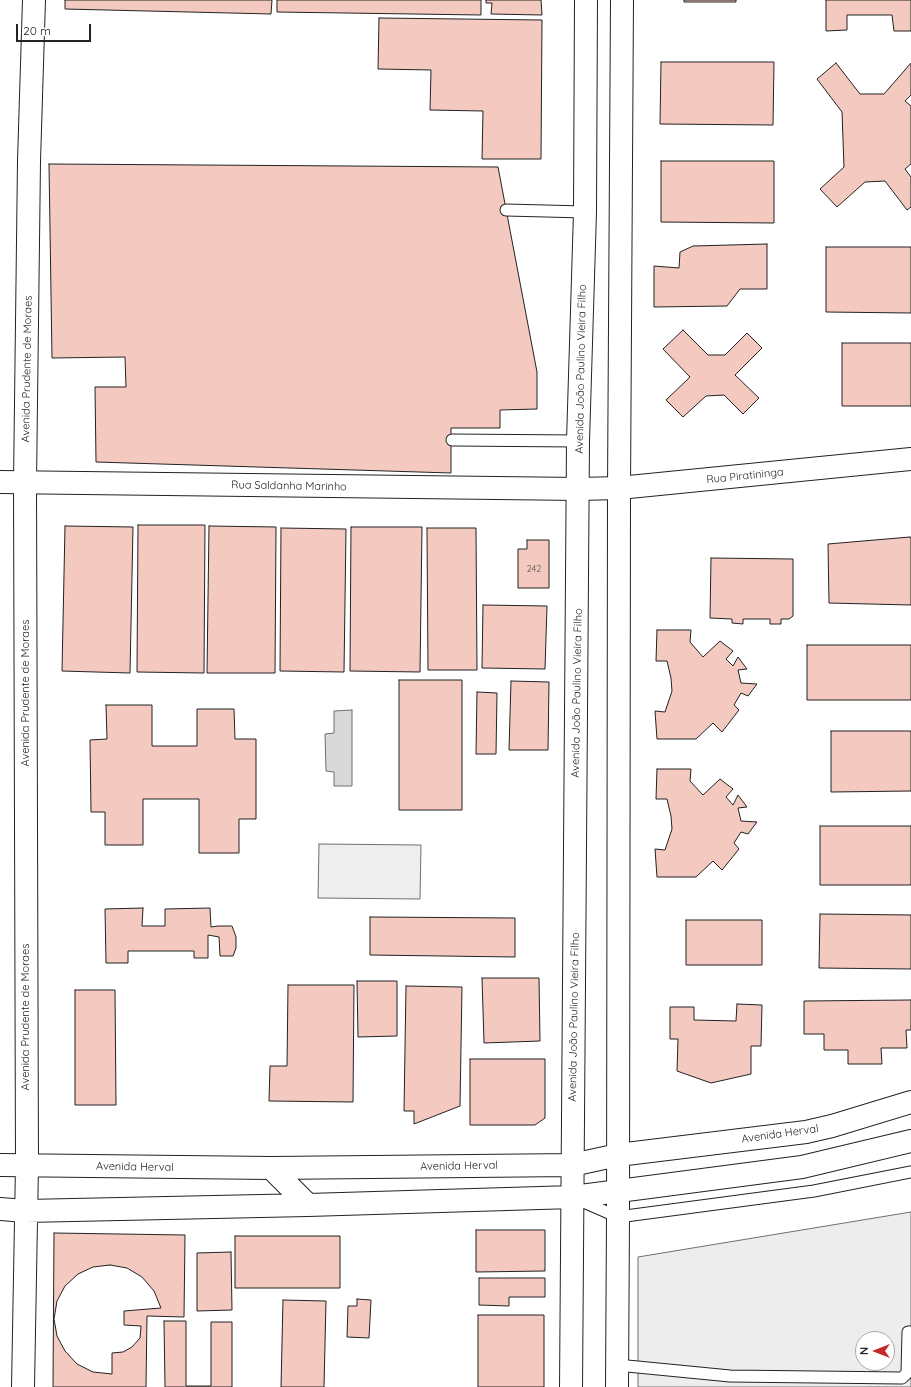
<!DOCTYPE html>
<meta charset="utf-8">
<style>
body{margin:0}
#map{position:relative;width:911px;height:1387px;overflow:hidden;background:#fff;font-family:Quicksand,sans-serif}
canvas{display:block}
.north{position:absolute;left:855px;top:1331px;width:40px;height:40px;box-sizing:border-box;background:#fff;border:1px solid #a7a7a7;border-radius:50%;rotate:270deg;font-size:11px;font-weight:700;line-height:16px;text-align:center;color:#222}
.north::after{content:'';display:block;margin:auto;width:14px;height:18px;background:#c62828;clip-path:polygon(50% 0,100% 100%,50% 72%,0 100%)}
.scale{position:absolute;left:16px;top:24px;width:75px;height:18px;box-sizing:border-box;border:2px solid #222;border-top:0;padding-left:5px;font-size:12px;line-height:14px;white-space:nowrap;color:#222;-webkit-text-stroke:3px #fff;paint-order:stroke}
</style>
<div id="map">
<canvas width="911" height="1387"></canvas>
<div class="north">N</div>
<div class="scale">20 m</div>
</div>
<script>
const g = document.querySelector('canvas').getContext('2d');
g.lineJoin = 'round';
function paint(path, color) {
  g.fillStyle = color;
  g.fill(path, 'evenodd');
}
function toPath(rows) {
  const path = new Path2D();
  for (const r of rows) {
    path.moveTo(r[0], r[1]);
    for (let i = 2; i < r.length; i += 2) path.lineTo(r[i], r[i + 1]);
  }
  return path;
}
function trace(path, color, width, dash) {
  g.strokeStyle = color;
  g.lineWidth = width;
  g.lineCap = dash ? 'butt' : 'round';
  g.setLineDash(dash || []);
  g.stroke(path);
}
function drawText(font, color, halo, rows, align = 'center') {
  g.font = font + ' Quicksand,sans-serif';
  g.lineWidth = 3;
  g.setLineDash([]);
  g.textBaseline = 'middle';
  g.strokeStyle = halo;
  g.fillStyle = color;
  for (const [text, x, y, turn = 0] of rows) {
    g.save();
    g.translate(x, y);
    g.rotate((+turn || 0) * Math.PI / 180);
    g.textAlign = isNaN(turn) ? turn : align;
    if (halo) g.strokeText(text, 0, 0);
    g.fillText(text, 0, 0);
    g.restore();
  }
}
const green = toPath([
 [319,844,421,845,420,899,318,898,319,844]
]);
paint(green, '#eee');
trace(green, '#6f6f6f', 1);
const parking = toPath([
 [911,1212,911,1387,638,1387,638,1257,911,1212],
 [863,1339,887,1339,887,1363,863,1363,863,1339]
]);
paint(parking, '#ededed');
trace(parking, '#6f6f6f', 1);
const water = toPath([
 [352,710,352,786,334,786,334,772,326,771,325,734,334,733,334,711,352,710]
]);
paint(water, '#d9d9d9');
trace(water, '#6f6f6f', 1);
const building = toPath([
 [65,0,272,0,271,14,65,9,65,0],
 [277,0,481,0,481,15,277,12,277,0],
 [486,0,541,0,542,15,491,14,492,3,486,3,486,0],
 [684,0,736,0,736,2,684,2,684,0],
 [826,0,911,0,911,31,894,31,892,15,847,15,847,30,826,31,826,0],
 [379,18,542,20,541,159,482,159,483,111,430,110,431,70,378,69,379,18],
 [661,62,774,62,773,125,660,124,661,62],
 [836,63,860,94,884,94,911,63,911,95,905,101,911,106,911,164,905,169,911,177,911,207,907,210,885,181,865,182,837,207,820,189,844,167,842,112,817,79,836,63],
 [661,161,774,161,774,223,661,222,661,161],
 [49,164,498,167,537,372,537,409,500,410,500,428,451,428,451,473,96,462,95,387,126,387,125,357,52,358,49,164],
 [767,244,767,289,740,289,727,306,654,307,654,266,679,268,680,252,693,246,767,244],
 [826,247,911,247,911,313,826,312,826,247],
 [683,330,708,355,725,355,747,333,762,348,735,375,759,398,743,414,724,395,706,396,683,417,666,400,690,377,663,349,683,330],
 [842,343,911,343,911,406,842,406,842,343],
 [138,525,205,525,204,673,137,672,138,525],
 [65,526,133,527,130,673,62,671,65,526],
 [209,526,276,527,275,673,207,673,209,526],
 [351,527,422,527,420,672,350,671,351,527],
 [281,528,346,529,344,672,280,671,281,528],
 [427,528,476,528,477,670,428,670,427,528],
 [910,537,911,539,911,605,829,603,828,544,910,537],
 [527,540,549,540,549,588,518,588,518,549,527,549,527,540],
 [711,558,793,559,793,616,789,619,781,619,781,624,770,624,770,619,743,619,743,624,732,623,732,619,710,618,711,558],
 [483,605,547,606,545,669,482,668,483,605],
 [657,630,691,630,690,642,703,657,720,641,733,651,726,659,733,666,738,657,747,669,738,670,741,683,757,684,748,696,741,693,734,705,739,710,722,732,713,723,696,739,657,739,655,711,665,712,672,691,671,678,667,661,656,661,657,630],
 [807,645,911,645,911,700,807,700,807,645],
 [399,680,462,680,462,810,399,810,399,680],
 [511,681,549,682,548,750,509,750,511,681],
 [477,692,497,693,496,754,476,754,477,692],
 [106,705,152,705,152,746,197,746,197,709,234,709,235,739,256,739,256,819,239,819,239,853,199,853,199,799,143,799,143,845,105,845,105,812,91,812,90,740,107,739,106,705],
 [831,731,911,731,911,791,831,792,831,731],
 [657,769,691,769,690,781,703,795,720,779,733,789,726,797,733,805,738,795,747,807,738,808,741,821,757,822,748,834,741,832,734,843,739,849,722,870,713,861,696,877,657,877,655,849,665,850,672,829,671,816,667,799,656,799,657,769],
 [820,826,911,826,911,885,820,885,820,826],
 [143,908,142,926,165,926,165,909,210,908,211,927,218,926,232,926,236,937,236,948,233,956,220,956,219,937,208,935,208,958,194,958,194,951,128,951,128,963,106,963,105,909,143,908],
 [820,914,911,915,911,969,819,968,820,914],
 [370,917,515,918,515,957,370,955,370,917],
 [686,920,762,920,762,965,686,965,686,920],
 [482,978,539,978,540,1041,484,1043,482,978],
 [357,981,397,981,397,1036,358,1037,357,981],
 [288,985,354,985,353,1102,269,1101,270,1066,287,1066,288,985],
 [406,986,462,987,460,1106,414,1124,414,1111,404,1111,406,986],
 [75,990,115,990,116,1105,75,1105,75,990],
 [911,1000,911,1030,906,1030,907,1048,881,1048,882,1064,848,1064,848,1050,824,1050,824,1034,804,1034,804,1001,911,1000],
 [737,1004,762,1005,761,1046,751,1046,751,1074,711,1083,677,1071,678,1039,670,1039,670,1007,694,1007,694,1020,736,1021,737,1004],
 [470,1059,545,1059,545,1118,535,1125,470,1125,470,1059],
 [476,1230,545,1230,545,1271,476,1272,476,1230],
 [54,1233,185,1235,184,1317,147,1316,146,1387,53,1387,54,1233],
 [235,1236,340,1236,340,1288,235,1288,235,1236],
 [231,1252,232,1310,197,1311,197,1253,231,1252],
 [110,1265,127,1268,142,1277,154,1291,161,1308,124,1311,124,1325,141,1326,140,1338,132,1347,123,1352,112,1353,112,1374,93,1372,77,1364,65,1351,57,1336,54,1319,57,1301,65,1286,78,1274,93,1267,110,1265],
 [479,1278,545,1278,545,1297,509,1297,509,1306,479,1305,479,1278],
 [357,1299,371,1300,369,1338,347,1337,348,1306,357,1306,357,1299],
 [283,1300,326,1301,324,1387,281,1387,283,1300],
 [478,1315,544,1315,544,1387,478,1387,478,1315],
 [164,1321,186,1321,186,1386,211,1386,211,1322,232,1322,232,1387,165,1387,164,1321]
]);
paint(building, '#f3c9c0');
trace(building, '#222', 1);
const lane = toPath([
 [506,210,585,212],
 [452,440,578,441],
 [579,1200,618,1217,814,1191,911,1172],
 [617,1365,730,1376,902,1378,907,1373,908,1332,911,1332]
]);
const street = toPath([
 [0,482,579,489,619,488,911,459]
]);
const secondary = toPath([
 [0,1165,271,1168,572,1165,618,1155,806,1132,832,1126,911,1102],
 [271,1168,308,1205],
 [0,1209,26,1211,308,1205,573,1197,802,1167,911,1141],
 [23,1387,27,1165,25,483,29,161,34,0],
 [571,1387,578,441,585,212,586,0],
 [617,1387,618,1217,619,488,622,0]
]);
trace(lane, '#222', 13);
trace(street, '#222', 24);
trace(secondary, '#222', 24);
trace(lane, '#fff', 11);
trace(street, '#fff', 22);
trace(secondary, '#fff', 22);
drawText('9px', '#564c4a', null, [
 ["242",534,569]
]);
drawText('11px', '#222', '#fff', [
 ["Avenida Prudente de Moraes",27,369,-89],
 ["Avenida João Paulino Vieira Filho",581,369,-89],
 ["Rua Piratininga",745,476,-6],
 ["Rua Saldanha Marinho",289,486,1],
 ["Avenida Prudente de Moraes",26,693,-90],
 ["Avenida João Paulino Vieira Filho",577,693,-89],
 ["Avenida Prudente de Moraes",26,1017,-90],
 ["Avenida João Paulino Vieira Filho",574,1017,-89],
 ["Avenida Herval",780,1134,-8],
 ["Avenida Herval",459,1166,-1],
 ["Avenida Herval",135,1167,1]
]);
</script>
